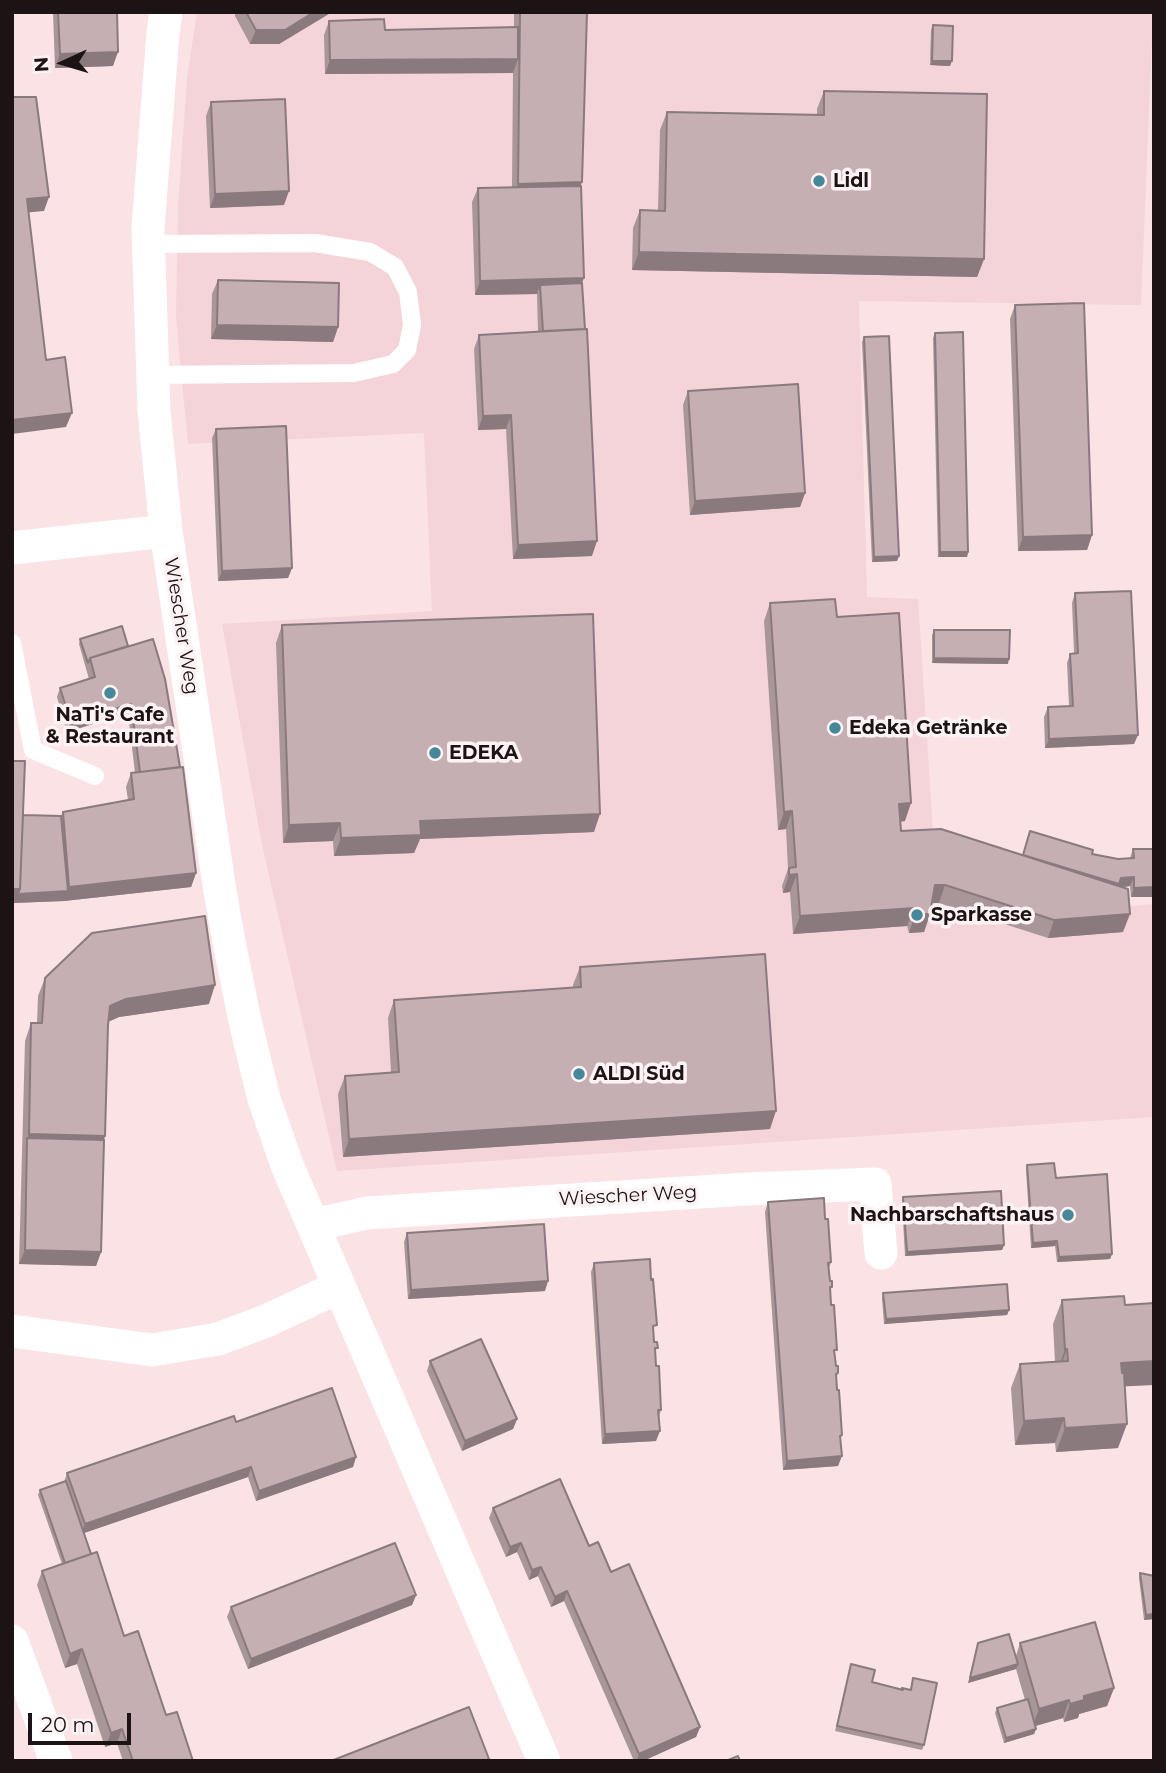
<!DOCTYPE html>
<meta charset="utf-8">
<style>
body{margin:0}
#map{position:relative;width:1166px;height:1773px;overflow:hidden;background:#fae2e5;font-family:Montserrat,sans-serif}
canvas{display:block}
.frame{position:absolute;inset:0;border:14px solid #1b1314;pointer-events:none}
.north{position:absolute;left:28px;top:28px;width:70px;height:70px;-webkit-text-stroke:5px #fdf3f5;paint-order:stroke;rotate:266deg;font-size:19px;font-weight:700;line-height:28px;text-align:center;color:#1b1314}
.north::after{content:'';display:block;margin:auto;width:24px;height:32px;background:#1b1314;clip-path:polygon(50% 0,100% 100%,50% 72%,0 100%)}
.scale{position:absolute;left:28px;top:1713px;width:103px;height:32px;box-sizing:border-box;border:4px solid #1b1314;border-top:0;padding-left:9px;font-size:21px;line-height:24px;white-space:nowrap;color:#1b1314;-webkit-text-stroke:5px #fdf3f5;paint-order:stroke}
</style>
<div id="map">
<canvas width="1166" height="1773"></canvas>
<div class="frame"></div>
<div class="north">N</div>
<div class="scale">20 m</div>
</div>
<script>
const g = document.querySelector('canvas').getContext('2d');
g.lineJoin = 'round';
function paint(path, color) {
  g.fillStyle = color;
  g.fill(path, 'evenodd');
}
function toPath(rows) {
  const path = new Path2D();
  for (const r of rows) {
    path.moveTo(r[0], r[1]);
    for (let i = 2; i < r.length; i += 2) path.lineTo(r[i], r[i + 1]);
  }
  return path;
}
function trace(path, color, width, dash) {
  g.strokeStyle = color;
  g.lineWidth = width;
  g.lineCap = dash ? 'butt' : 'round';
  g.setLineDash(dash || []);
  g.stroke(path);
}
function drawText(font, color, halo, rows, align = 'center') {
  g.font = font + ' Montserrat,sans-serif';
  g.lineWidth = 7;
  g.setLineDash([]);
  g.textBaseline = 'middle';
  g.strokeStyle = halo;
  g.fillStyle = color;
  for (const [text, x, y, turn = 0] of rows) {
    g.save();
    g.translate(x, y);
    g.rotate((+turn || 0) * Math.PI / 180);
    g.textAlign = isNaN(turn) ? turn : align;
    if (halo) g.strokeText(text, 0, 0);
    g.fillText(text, 0, 0);
    g.restore();
  }
}
paint(toPath([
 [197,12,1153,12,1141,305,859,301,867,597,918,599,934,847,1121,907,1154,904,1154,1117,337,1171,262,845,222,624,432,611,424,433,188,444,176,318,178,207,187,78]
]), '#f4d4d9');
trace(toPath([
 [149,244,315,243,370,252,395,267,408,292,412,325,407,350,393,364,354,373,153,375],
 [12,643,33,750,95,776]
]), '#fff', 18);
trace(toPath([
 [166,12,163,33,148,228,154,411,166,531,220,891,229,942,245,1021,264,1099,287,1165,544,1761],
 [12,548,166,531],
 [313,1225,367,1213,747,1189,875,1184,881,1253],
 [12,1331,152,1350,218,1339,266,1321,339,1287],
 [12,1641,56,1761]
]), '#fff', 33);
paint(toPath([
 [53,12,117,12,113,66,55,68],
 [235,12,332,12,279,44,250,44,235,16],
 [514,12,587,12,581,186,582,283,592,556,513,559,506,429,478,430,474,349,479,335,538,332,537,294,475,295,472,202,478,188,512,187,513,73,325,74,324,35,329,21,385,30,514,27],
 [933,25,950,66,930,65,931,30],
 [824,91,984,259,977,277,632,270,633,228,640,210,658,210,660,130,667,112,817,115,817,109],
 [211,102,284,205,210,208,206,116],
 [218,280,338,327,333,342,211,339,212,294],
 [1015,305,1092,535,1087,550,1018,551,1010,319],
 [935,333,968,552,967,557,938,557,933,338],
 [864,337,899,556,897,561,872,562,862,342],
 [688,391,805,493,800,507,690,515,683,405],
 [216,429,292,568,288,578,218,581,212,438],
 [1075,593,1134,744,1045,748,1044,717,1048,707,1069,706,1067,663,1070,654,1074,653,1072,603],
 [770,603,837,617,905,821,900,822,901,831,1022,855,1092,854,1118,859,1130,858,1133,849,1154,849,1154,897,1131,897,1130,886,1122,887,1123,932,1048,938,939,903,932,903,930,914,924,932,909,933,907,926,793,934,790,892,783,893,782,886,788,869,786,829,778,830,764,621],
 [282,625,594,832,420,839,414,853,334,856,333,841,283,843,276,643],
 [122,626,196,873,191,887,64,901,12,903,23,815,61,816,63,812,128,800,126,787,131,773,135,773,128,713,67,732,57,697,60,688,89,679,79,644,80,639],
 [934,630,1008,664,932,663,932,635],
 [580,967,770,1129,343,1157,338,1094,345,1076,391,1072,388,1018,394,1000,573,988,573,985],
 [45,978,209,1004,119,1017,108,1022,101,1252,96,1266,19,1264,25,1041,31,1023,37,1023,38,996],
 [1027,1165,1056,1178,1112,1254,1110,1259,1057,1262,1055,1246,1031,1248,1026,1170],
 [903,1197,1004,1245,1002,1250,905,1256,902,1202],
 [768,1202,825,1219,831,1262,829,1268,841,1439,838,1466,783,1470,765,1212],
 [407,1233,545,1291,408,1299,404,1242],
 [594,1263,654,1333,656,1366,661,1410,659,1417,656,1441,602,1444,591,1272],
 [883,1293,1009,1310,1007,1315,884,1324,882,1298],
 [1062,1300,1125,1386,1118,1448,1056,1452,1055,1443,1015,1445,1011,1388,1020,1364,1055,1362,1053,1324],
 [430,1361,517,1419,513,1429,462,1451,427,1371],
 [236,1422,356,1457,353,1467,256,1501,248,1477,84,1533,124,1636,166,1715,193,1761,123,1761,117,1743,105,1747,77,1664,65,1668,37,1585,42,1571,62,1564,38,1495,40,1490,64,1482,67,1473],
 [493,1508,589,1546,611,1572,700,1727,696,1737,643,1761,634,1761,564,1601,551,1607,538,1576,529,1580,517,1552,506,1557,489,1518],
 [1140,1573,1154,1619,1144,1620,1139,1578],
 [416,1595,412,1605,248,1669,227,1617,231,1607],
 [978,1643,1016,1656,1020,1643,1114,1688,1107,1706,1079,1714,1078,1718,1064,1722,1063,1718,1035,1726,1036,1729,1034,1734,1004,1743,995,1713,997,1708,1025,1700,1016,1669,968,1683],
 [851,1664,872,1682,902,1690,910,1690,913,1678,924,1745,922,1750,835,1731]
]), '#a99699');
paint(toPath([
 [314,12,332,12,279,44,250,44,256,30],
 [118,52,113,66,55,68,60,54],
 [518,59,513,73,325,74,330,60],
 [932,61,952,61,950,66,930,65],
 [582,182,575,200,512,202,518,184],
 [289,191,284,205,210,208,215,194],
 [49,197,44,211,22,213,27,199],
 [639,252,984,259,977,277,632,270],
 [584,278,578,293,540,285,537,294,475,295,480,281],
 [217,325,338,327,333,342,211,339],
 [72,413,66,427,12,434,12,420],
 [511,415,506,429,478,430,483,416],
 [805,493,800,507,690,515,695,501],
 [1092,535,1087,550,1018,551,1023,537],
 [597,541,592,556,513,559,518,545],
 [940,552,968,552,967,557,938,557],
 [899,556,897,561,872,562,874,557],
 [292,568,288,578,218,581,222,571],
 [934,658,1009,659,1008,664,932,663],
 [131,704,128,713,67,732,71,722],
 [1138,735,1134,744,1045,748,1049,739],
 [911,803,905,821,892,822,899,804],
 [792,811,786,829,778,830,784,812],
 [600,814,594,832,420,839,414,853,334,856,341,838,420,821],
 [340,823,333,841,283,843,289,825],
 [196,873,191,887,64,901,12,903,12,889,68,891,69,887],
 [797,874,790,892,783,893,789,875],
 [1134,877,1130,886,1118,888,1121,878],
 [935,885,945,885,939,903,929,903],
 [1154,887,1154,897,1131,897,1134,888],
 [914,908,907,926,793,934,800,916],
 [915,914,930,914,924,932,909,933],
 [1130,914,1123,932,1048,938,1054,920],
 [215,985,209,1004,119,1017,103,1024,110,1006,126,999],
 [776,1111,770,1129,343,1157,349,1139],
 [29,1134,105,1136,99,1154,27,1138],
 [1057,1241,1055,1246,1031,1248,1033,1243],
 [1004,1245,1002,1250,905,1256,907,1252],
 [25,1250,101,1252,96,1266,19,1264],
 [1112,1254,1110,1259,1057,1262,1059,1257],
 [548,1281,545,1291,408,1299,411,1290],
 [1009,1310,1007,1315,884,1324,886,1319],
 [1067,1349,1058,1374,1056,1374,1065,1350],
 [1154,1361,1154,1385,1112,1387,1121,1363],
 [1064,1418,1055,1443,1015,1445,1024,1421],
 [517,1419,513,1429,462,1451,465,1441],
 [1127,1424,1118,1448,1056,1452,1065,1428],
 [660,1431,656,1441,602,1444,605,1434],
 [842,1456,838,1466,783,1470,787,1461],
 [356,1457,353,1467,256,1501,259,1491],
 [251,1467,248,1477,81,1534,85,1524],
 [521,1543,517,1552,506,1557,510,1547],
 [541,1567,538,1576,529,1580,532,1570],
 [567,1591,564,1601,551,1607,555,1597],
 [416,1595,412,1605,248,1669,251,1659],
 [1154,1614,1154,1619,1144,1620,1146,1615],
 [82,1649,77,1664,65,1668,70,1654],
 [1018,1664,1016,1669,968,1683,970,1678],
 [1114,1688,1107,1706,1079,1714,1078,1718,1064,1722,1070,1704,1084,1696],
 [1069,1700,1063,1718,1032,1727,1039,1709],
 [700,1727,696,1737,643,1761,637,1761,639,1754],
 [122,1729,117,1743,105,1747,111,1733],
 [1036,1729,1034,1734,1004,1743,1006,1738]
]), '#8a7a7d');
const building = toPath([
 [58,12,117,12,118,52,60,54,58,12],
 [246,12,314,12,285,30,256,30,246,12],
 [520,12,587,12,582,182,518,184,520,12],
 [384,19,385,30,518,27,518,59,330,60,329,21,384,19],
 [933,25,953,26,952,61,932,61,933,25],
 [824,91,987,94,984,259,639,252,640,210,665,211,667,112,824,115,824,91],
 [12,97,36,97,49,197,27,199,46,360,65,357,72,413,12,420,12,97],
 [285,99,289,191,215,194,211,102,285,99],
 [581,186,584,278,480,281,478,188,581,186],
 [218,280,339,283,338,327,217,325,218,280],
 [582,283,585,329,543,331,540,285,582,283],
 [1084,303,1092,535,1023,537,1015,305,1084,303],
 [587,329,597,541,518,545,511,415,483,416,479,335,587,329],
 [963,332,968,552,940,552,935,333,963,332],
 [889,336,899,556,874,557,864,337,889,336],
 [798,384,805,493,695,501,688,391,798,384],
 [286,426,292,568,222,571,216,429,286,426],
 [1131,591,1138,735,1049,739,1048,707,1073,706,1070,654,1078,653,1075,593,1131,591],
 [835,599,837,617,899,613,911,803,899,804,901,831,941,829,1128,889,1130,914,1054,920,945,885,935,885,930,914,915,914,914,908,800,916,797,874,789,875,789,868,796,867,792,811,784,812,770,603,835,599],
 [593,614,600,814,420,821,421,835,341,838,340,823,289,825,282,625,593,614],
 [122,626,128,646,90,658,88,663,80,639,122,626],
 [934,630,1010,630,1009,659,934,658,934,630],
 [153,639,165,679,180,767,140,772,131,704,71,722,60,688,95,677,90,658,153,639],
 [12,761,25,761,20,889,12,889,12,761],
 [183,767,196,873,69,887,63,812,134,799,131,773,183,767],
 [23,815,61,816,68,891,18,894,20,889,23,815],
 [1030,831,1093,850,1092,854,1118,859,1134,858,1133,849,1154,849,1154,887,1134,888,1134,877,1121,878,1119,884,1023,855,1030,831],
 [205,916,215,985,126,999,110,1006,108,1025,105,1136,29,1134,31,1023,42,1023,45,978,92,933,205,916],
 [765,954,776,1111,349,1139,345,1076,399,1072,394,1000,581,987,580,967,765,954],
 [27,1138,104,1140,101,1252,25,1250,27,1138],
 [1054,1163,1056,1178,1107,1174,1112,1254,1059,1257,1057,1241,1033,1243,1027,1165,1054,1163],
 [1001,1191,1004,1245,907,1252,903,1197,1001,1191],
 [824,1198,825,1219,828,1219,831,1262,828,1263,830,1281,832,1281,832,1287,830,1287,831,1305,834,1305,837,1350,834,1350,836,1366,838,1366,838,1373,836,1374,837,1390,839,1390,842,1435,840,1436,842,1456,787,1461,768,1202,824,1198],
 [544,1224,548,1281,411,1290,407,1233,544,1224],
 [650,1259,651,1280,653,1279,657,1325,653,1326,654,1342,657,1342,658,1348,655,1348,656,1366,659,1366,661,1410,658,1410,660,1431,605,1434,594,1263,650,1259],
 [1007,1284,1009,1310,886,1319,883,1293,1007,1284],
 [1124,1296,1125,1305,1154,1303,1154,1361,1121,1363,1122,1373,1124,1373,1127,1424,1065,1428,1064,1418,1024,1421,1020,1364,1068,1361,1067,1349,1065,1350,1062,1300,1124,1296],
 [481,1339,517,1419,465,1441,430,1361,481,1339],
 [332,1388,356,1457,259,1491,251,1467,85,1524,67,1473,234,1416,236,1422,332,1388],
 [560,1479,589,1546,598,1542,611,1572,629,1564,700,1727,639,1754,567,1591,555,1597,541,1567,532,1570,521,1543,510,1547,493,1508,560,1479],
 [66,1481,91,1554,65,1563,40,1490,66,1481],
 [395,1543,416,1595,251,1659,231,1607,395,1543],
 [97,1552,124,1636,138,1631,166,1715,177,1712,193,1761,133,1761,122,1729,111,1733,82,1649,70,1654,42,1571,97,1552],
 [1140,1573,1154,1576,1154,1614,1146,1615,1140,1573],
 [1095,1622,1114,1688,1084,1696,1084,1700,1070,1704,1069,1700,1039,1709,1020,1643,1095,1622],
 [1009,1634,1018,1664,970,1678,978,1643,1009,1634],
 [851,1664,875,1670,872,1682,903,1690,902,1688,911,1690,913,1678,937,1683,924,1745,837,1726,851,1664],
 [1028,1699,1036,1729,1006,1738,997,1708,1028,1699],
 [469,1707,489,1759,484,1761,331,1761,469,1707],
 [738,1756,740,1761,726,1761,738,1756]
]);
paint(building, '#c5afb2');
trace(building, '#8a7a7d', 2);
for (const [x, y, r, color] of [
 [819,181,7,"#46889a"],
 [110,693,7,"#46889a"],
 [835,728,7,"#46889a"],
 [435,753,7,"#46889a"],
 [917,915,7,"#46889a"],
 [579,1074,7,"#46889a"],
 [1068,1215,7,"#46889a"]
]) {
  const dot = new Path2D();
  dot.arc(x, y, r, 0, 2 * Math.PI);
  g.fillStyle = color;
  g.fill(dot);
  trace(dot, '#fdf3f5', 2.5);
}
drawText('bold 19px', '#1b1314', '#fdf3f5', [
 ["Lidl",833,181],
 ["NaTi's Cafe",110,715,"center"],
 ["& Restaurant",110,737,"center"],
 ["Edeka Getränke",849,728],
 ["EDEKA",449,753],
 ["Sparkasse",931,915],
 ["ALDI Süd",593,1074],
 ["Nachbarschaftshaus",1054,1215,"right"]
], 'left');
drawText('19px', '#1b1314', '#fdf3f5', [
 ["Wiescher Weg",181,626,81],
 ["Wiescher Weg",628,1196,-3]
]);
</script>
